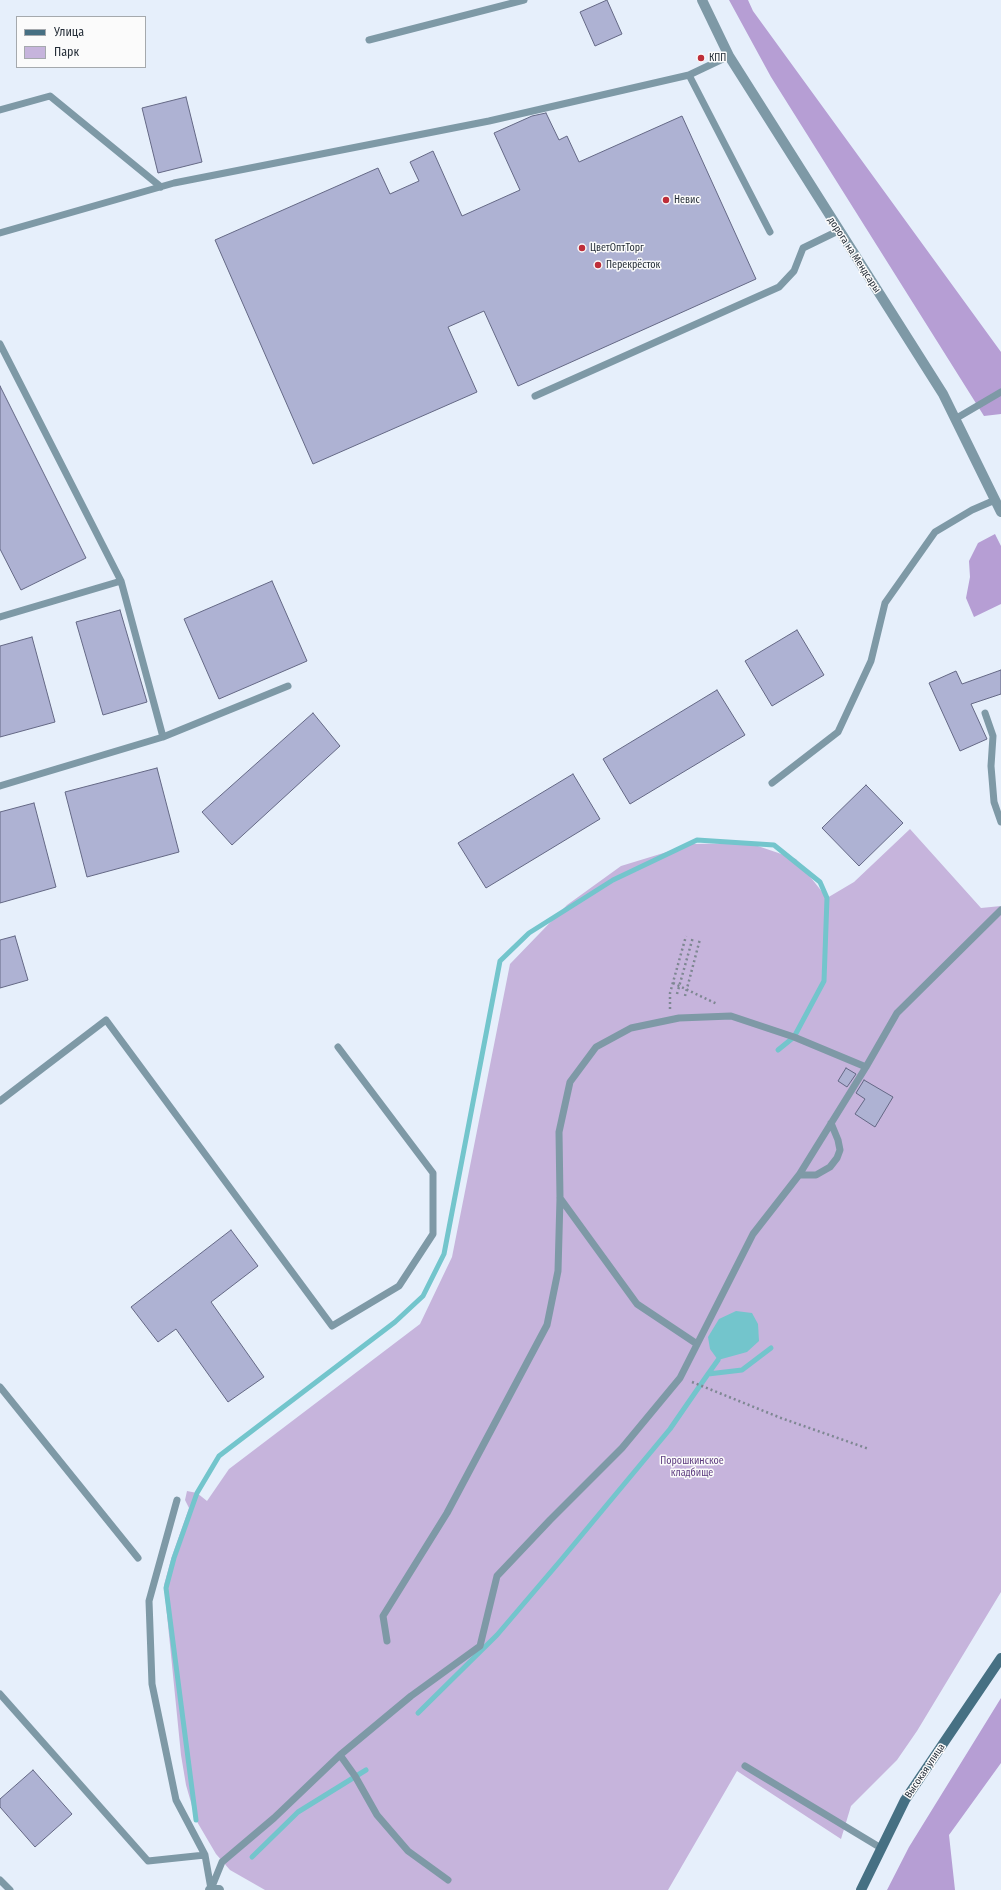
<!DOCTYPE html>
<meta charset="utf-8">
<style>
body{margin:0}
#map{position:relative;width:1001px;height:1890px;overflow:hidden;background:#e6effb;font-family:"Fira Sans Condensed",sans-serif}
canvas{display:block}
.legend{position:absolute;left:16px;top:16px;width:130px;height:52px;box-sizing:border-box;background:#fbfbfb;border:1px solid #a5a9ad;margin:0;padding:5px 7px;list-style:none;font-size:12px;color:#242d37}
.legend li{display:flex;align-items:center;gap:8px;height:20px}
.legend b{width:20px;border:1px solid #a5a9ad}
</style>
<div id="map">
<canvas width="1001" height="1890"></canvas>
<ul class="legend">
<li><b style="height:5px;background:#467083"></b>Улица</li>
<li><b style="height:11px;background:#c6b4dc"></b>Парк</li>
</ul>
</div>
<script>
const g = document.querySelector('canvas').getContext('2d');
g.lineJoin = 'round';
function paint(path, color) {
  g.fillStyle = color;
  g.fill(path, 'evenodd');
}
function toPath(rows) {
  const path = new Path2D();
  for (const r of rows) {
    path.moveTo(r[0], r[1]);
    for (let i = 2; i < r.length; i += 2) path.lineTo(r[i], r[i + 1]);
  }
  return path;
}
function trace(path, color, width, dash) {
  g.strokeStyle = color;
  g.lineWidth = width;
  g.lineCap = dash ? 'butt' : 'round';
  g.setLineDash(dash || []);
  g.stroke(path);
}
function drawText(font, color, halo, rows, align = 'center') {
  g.font = font + ' "Fira Sans Condensed",sans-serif';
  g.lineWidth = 3;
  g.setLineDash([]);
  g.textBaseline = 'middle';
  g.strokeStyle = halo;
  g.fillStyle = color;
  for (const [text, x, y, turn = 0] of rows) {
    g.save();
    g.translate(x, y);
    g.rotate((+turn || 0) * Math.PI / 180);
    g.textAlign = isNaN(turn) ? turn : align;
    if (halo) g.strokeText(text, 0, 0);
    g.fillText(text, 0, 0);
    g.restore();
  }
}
paint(toPath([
 [910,829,981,908,1001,906,1001,1592,917,1731,897,1760,851,1806,841,1839,737,1771,668,1890,265,1890,230,1870,216,1854,196,1820,186,1785,181,1755,164,1585,172,1556,189,1508,185,1500,187,1491,197,1493,207,1501,229,1469,420,1324,452,1257,510,964,567,905,621,866,693,844,749,843,796,859,827,898,854,882]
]), '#c6b4dc');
paint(toPath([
 [729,0,748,0,753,11,1001,352,1001,414,984,416,771,77],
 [995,534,1001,546,1001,604,974,617,966,598,970,577,969,561,978,543],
 [1001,1698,1001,1763,949,1835,955,1890,887,1890,909,1847]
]), '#b69ed4');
paint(toPath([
 [736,1311,752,1313,758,1324,759,1341,747,1352,718,1360,710,1349,708,1337,719,1319]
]), '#73c5cc');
trace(toPath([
 [708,1374,718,1360],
 [418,1713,497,1635,561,1560,670,1429,708,1374,742,1370,771,1348],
 [196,1820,166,1588,174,1558,197,1493,219,1456,395,1322,423,1296,444,1254,500,961,529,933,613,880,697,840,774,845,820,882,827,898,824,981,794,1037,778,1050],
 [252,1857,298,1812,366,1770]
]), '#73c5cc', 5);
const building = toPath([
 [607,0,622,34,595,46,580,12,607,0],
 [186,97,202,162,158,173,142,108,186,97],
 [546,113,559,140,567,136,579,162,682,116,756,279,518,386,484,311,448,327,477,392,313,464,215,240,378,168,390,194,419,181,410,162,433,151,462,216,520,190,494,133,532,116,546,113],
 [0,386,86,558,21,590,0,549,0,386],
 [272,581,307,661,219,699,184,619,272,581],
 [120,610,147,702,103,715,76,622,120,610],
 [797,630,824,675,772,706,745,661,797,630],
 [32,637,55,722,0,737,0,646,32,637],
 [1001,670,1001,694,971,704,987,739,960,751,929,683,956,671,962,684,1001,670],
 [717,690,745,735,630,804,603,759,717,690],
 [313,713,340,746,232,845,202,812,313,713],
 [157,768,179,852,87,877,65,792,157,768],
 [573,774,600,819,486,888,458,843,573,774],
 [866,785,903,823,859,866,822,828,866,785],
 [34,803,56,887,0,903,0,812,34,803],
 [15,936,28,980,0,988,0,940,15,936],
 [846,1068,856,1074,847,1087,838,1081,846,1068],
 [864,1080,893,1097,875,1127,855,1114,865,1099,856,1093,864,1080],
 [231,1230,258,1266,211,1302,264,1377,228,1402,176,1329,158,1342,131,1307,231,1230],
 [33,1770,72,1814,35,1847,0,1807,0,1799,33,1770]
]);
paint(building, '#aeb2d3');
trace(building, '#646885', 1);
trace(toPath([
 [673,983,717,1004],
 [677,994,693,937],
 [685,996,700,939],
 [670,1009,670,993,686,936],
 [692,1382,781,1418,869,1449]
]), '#7e8792', 2.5, [2, 3]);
trace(toPath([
 [369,40,524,0],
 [729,56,689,75,770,232],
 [0,110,50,96,161,187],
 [0,233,174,183,489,121,689,75],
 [0,344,121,581,163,737],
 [535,396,779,287,794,271,803,248,838,231],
 [955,419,1001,392],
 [0,617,121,581],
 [985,713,993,736,991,766,994,802,1001,822],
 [772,783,838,732,871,661,885,603,935,532,972,510,995,500],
 [0,786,163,737,288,686],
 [0,1101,106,1020,332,1326,399,1286,433,1234,433,1173,338,1047],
 [799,1175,816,1175,830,1167,837,1158,840,1150,838,1140,831,1123],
 [560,1198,637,1304,697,1344],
 [0,1387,138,1558],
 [177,1500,149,1601,152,1684,176,1800,205,1855,211,1889],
 [387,1641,383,1616,447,1513,547,1325,558,1271,560,1198,559,1132,570,1082,596,1047,631,1028,679,1018,731,1016,794,1037,866,1067],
 [0,1694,148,1861,205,1855],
 [340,1755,355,1776,377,1815,408,1851,448,1880],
 [745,1766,881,1848],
 [0,1880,10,1890],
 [211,1889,222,1862,274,1818,340,1755,411,1696,480,1646,497,1576,550,1520,622,1448,680,1378,753,1234,799,1175,866,1067,897,1013,1001,910]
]), '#7e99a6', 7);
trace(toPath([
 [702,0,729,56,943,394,1001,512],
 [210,1890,219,1890]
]), '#7e99a6', 10);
trace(toPath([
 [861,1890,905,1800,1001,1658]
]), '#467083', 10);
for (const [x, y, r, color] of [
 [701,58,4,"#be2e39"],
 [666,200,4,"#be2e39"],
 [582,248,4,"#be2e39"],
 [598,265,4,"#be2e39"]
]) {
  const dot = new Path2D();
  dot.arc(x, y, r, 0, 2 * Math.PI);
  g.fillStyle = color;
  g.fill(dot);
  trace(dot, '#fbfbfb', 1.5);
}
drawText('10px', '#242d37', '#fbfbfb', [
 ["КПП",709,58],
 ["Невис",674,200],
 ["ЦветОптТорг",590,248],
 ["Перекрёсток",606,265]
], 'left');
drawText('10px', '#242d37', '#fbfbfb', [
 ["дорога на Мендсары",854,255,57],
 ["Высокая улица",925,1771,-56]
]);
drawText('10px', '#5e3d80', '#fbfbfb', [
 ["Порошкинское",692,1461],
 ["кладбище",692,1473]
]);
</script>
